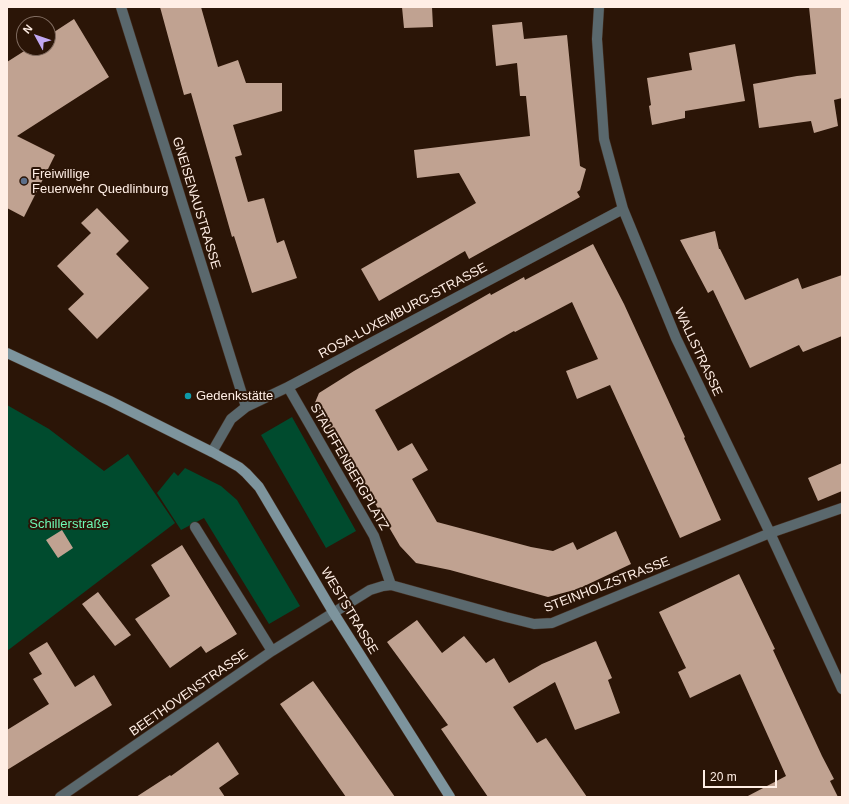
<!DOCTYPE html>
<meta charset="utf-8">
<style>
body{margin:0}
#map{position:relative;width:849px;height:804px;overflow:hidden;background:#2b1507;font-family:Arial,sans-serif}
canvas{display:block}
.frame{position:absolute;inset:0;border:8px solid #ffeee5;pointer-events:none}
.north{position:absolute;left:16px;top:16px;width:40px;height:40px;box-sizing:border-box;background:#2b1507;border:1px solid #806c60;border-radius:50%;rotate:310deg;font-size:11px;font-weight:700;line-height:16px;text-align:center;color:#ffeee5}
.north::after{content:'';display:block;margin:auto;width:14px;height:18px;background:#c1a8f3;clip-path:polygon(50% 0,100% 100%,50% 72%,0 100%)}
.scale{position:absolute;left:703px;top:770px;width:74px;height:18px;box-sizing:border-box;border:2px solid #ffeee5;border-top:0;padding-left:5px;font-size:12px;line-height:14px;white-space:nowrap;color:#ffeee5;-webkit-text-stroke:3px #2b1507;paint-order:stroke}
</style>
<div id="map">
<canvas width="849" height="804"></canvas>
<div class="frame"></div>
<div class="north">N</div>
<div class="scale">20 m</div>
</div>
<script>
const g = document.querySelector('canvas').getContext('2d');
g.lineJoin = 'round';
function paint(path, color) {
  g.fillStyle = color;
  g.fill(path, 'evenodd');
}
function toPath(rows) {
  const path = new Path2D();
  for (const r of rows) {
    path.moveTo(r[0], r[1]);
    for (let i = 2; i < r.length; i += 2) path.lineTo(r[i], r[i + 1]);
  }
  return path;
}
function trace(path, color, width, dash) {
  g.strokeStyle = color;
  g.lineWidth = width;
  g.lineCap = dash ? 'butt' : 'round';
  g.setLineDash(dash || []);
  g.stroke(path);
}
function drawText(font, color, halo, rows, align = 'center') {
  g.font = font + ' Arial,sans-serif';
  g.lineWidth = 4;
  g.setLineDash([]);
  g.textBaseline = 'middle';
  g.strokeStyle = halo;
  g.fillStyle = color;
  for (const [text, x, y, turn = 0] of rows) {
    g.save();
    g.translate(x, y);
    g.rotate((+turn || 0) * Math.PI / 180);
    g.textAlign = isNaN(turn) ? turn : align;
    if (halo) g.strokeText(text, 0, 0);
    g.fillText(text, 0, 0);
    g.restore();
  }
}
paint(toPath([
 [7,405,49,429,104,471,128,454,175,523,7,651],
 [292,417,356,531,326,548,261,435],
 [185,468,221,486,237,500,300,606,269,624,204,518,181,530,157,493,174,472,178,476]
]), '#004b2e');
paint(toPath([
 [160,7,201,7,218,67,238,60,246,83,282,83,282,111,233,125,242,155,235,157,248,202,264,198,277,243,284,240,297,278,252,293,234,236,232,237,191,93,184,95],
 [402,7,432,7,433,27,404,28],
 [809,7,842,7,842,98,834,100,838,126,814,133,811,121,759,128,753,84,797,76,816,74],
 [74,19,109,77,17,136,55,155,24,217,7,208,7,62,29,48,48,48,48,36],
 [522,22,524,39,567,35,580,166,586,169,580,190,577,192,580,197,469,259,465,251,379,301,361,269,476,203,459,173,417,178,414,150,530,136,526,96,520,96,517,63,496,66,492,25],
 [735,44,745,101,685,111,685,118,652,125,649,106,651,105,647,78,692,70,689,53],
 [97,208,129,241,116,254,149,288,97,339,68,309,84,294,57,266,91,233,81,223],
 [715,231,719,249,720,249,745,300,798,278,802,289,842,275,842,336,803,352,799,345,750,368,713,290,708,293,680,240],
 [593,244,624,304,685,437,684,438,721,520,680,538,610,385,577,399,566,371,598,359,572,302,515,332,514,331,375,410,398,451,412,443,428,470,412,479,437,522,531,547,553,551,573,542,577,550,616,531,631,564,578,589,548,597,450,570,416,563,400,546,346,454,314,405,319,393,354,371,490,293,491,295,524,277,525,280],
 [842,463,842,491,818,501,808,478],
 [62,530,73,548,58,558,46,540],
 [182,545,237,634,206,653,201,646,170,668,135,619,170,596,151,565],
 [739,574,775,649,773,650,822,756,834,779,830,781,838,797,746,797,786,776,740,674,690,698,678,672,686,668,659,612],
 [98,592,131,635,115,646,82,604],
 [417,620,442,653,464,636,486,663,494,658,509,683,542,664,596,641,612,678,608,680,620,713,575,730,555,682,513,707,537,743,546,738,587,797,488,797,441,729,448,725,387,642],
 [47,642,75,687,94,675,112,705,7,770,7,730,49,704,33,679,42,674,29,653],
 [313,681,353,737,395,797,346,797,280,704],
 [218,742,239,774,219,788,225,797,136,797,170,775,171,776]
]), '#c0a291');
const minor = toPath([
 [121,7,246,407],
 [599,7,597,39,604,139,623,209,676,338,770,533,842,689],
 [288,387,374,536,391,585],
 [212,452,231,419,246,407,288,387,623,209],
 [195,527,272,651],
 [60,797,272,651,370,590,383,586,391,585,506,617,534,624,552,623,770,533,842,508]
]);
const secondary = toPath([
 [7,353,110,401,212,452,239,467,246,473,259,487,265,497,333,612,450,797]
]);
trace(minor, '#442f22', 11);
trace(secondary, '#442f22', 11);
trace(minor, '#5a686d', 10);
trace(secondary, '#7d949d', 10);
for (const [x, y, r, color] of [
 [24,181,4,"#5c6f8a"],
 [188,396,4,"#0f9aa8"]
]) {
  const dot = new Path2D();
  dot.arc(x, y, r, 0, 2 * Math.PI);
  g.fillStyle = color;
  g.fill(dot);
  trace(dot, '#2b1507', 1.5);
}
drawText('13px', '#ffeee5', '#2b1507', [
 ["Freiwillige",32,174],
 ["Feuerwehr Quedlinburg",32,189],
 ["Gedenkstätte",196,396]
], 'left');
drawText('13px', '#ffeee5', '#2b1507', [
 ["GNEISENAUSTRASSE",196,203,73],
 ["ROSA-LUXEMBURG-STRASSE",403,311,-28],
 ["WALLSTRASSE",698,352,65],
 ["STAUFFENBERGPLATZ",349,467,60],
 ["STEINHOLZSTRASSE",607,585,-21],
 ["WESTSTRASSE",349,611,59],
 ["BEETHOVENSTRASSE",189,693,-35]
]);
drawText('13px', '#6df9b5', '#2b1507', [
 ["Schillerstraße",69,524]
]);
</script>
